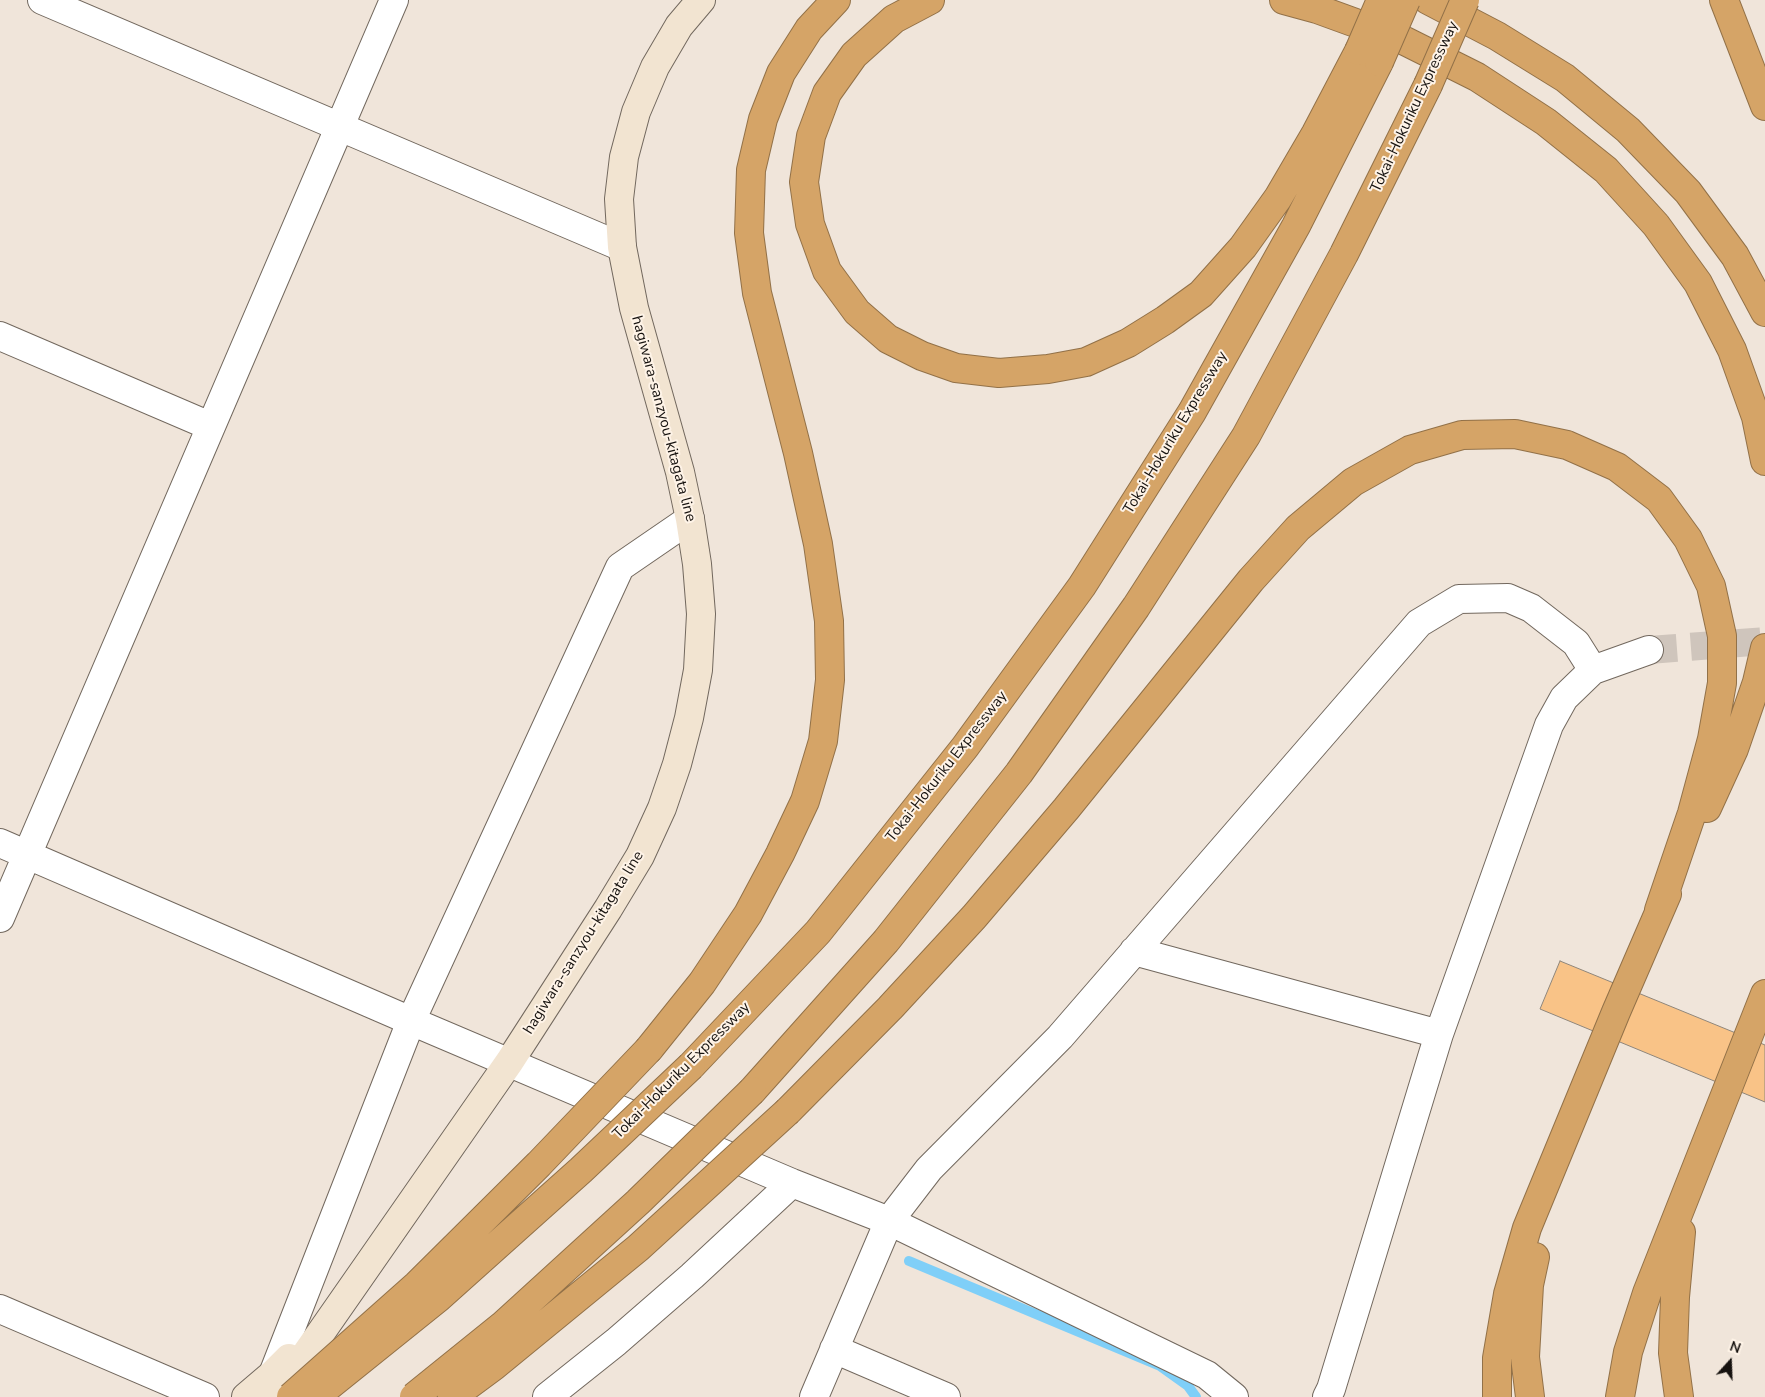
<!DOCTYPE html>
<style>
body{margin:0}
#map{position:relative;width:1765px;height:1397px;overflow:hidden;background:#f0e5da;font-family:"Nunito Sans",sans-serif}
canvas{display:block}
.north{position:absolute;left:1705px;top:1337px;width:50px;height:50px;-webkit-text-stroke:4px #fef3e7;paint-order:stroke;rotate:20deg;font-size:14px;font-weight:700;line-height:20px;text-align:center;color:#16120f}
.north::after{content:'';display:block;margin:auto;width:18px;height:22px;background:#16120f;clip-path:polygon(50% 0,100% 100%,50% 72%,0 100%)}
</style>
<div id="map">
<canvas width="1765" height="1397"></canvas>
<div class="north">N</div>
</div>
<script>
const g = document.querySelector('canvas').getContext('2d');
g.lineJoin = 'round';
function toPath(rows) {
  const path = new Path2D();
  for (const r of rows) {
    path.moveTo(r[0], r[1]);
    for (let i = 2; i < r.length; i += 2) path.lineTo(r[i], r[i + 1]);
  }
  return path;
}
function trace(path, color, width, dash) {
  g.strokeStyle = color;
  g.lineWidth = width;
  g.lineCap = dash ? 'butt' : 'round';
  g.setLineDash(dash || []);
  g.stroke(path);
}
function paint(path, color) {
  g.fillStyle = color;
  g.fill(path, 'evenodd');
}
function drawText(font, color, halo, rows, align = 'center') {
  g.font = font + ' "Nunito Sans",sans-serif';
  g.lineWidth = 4;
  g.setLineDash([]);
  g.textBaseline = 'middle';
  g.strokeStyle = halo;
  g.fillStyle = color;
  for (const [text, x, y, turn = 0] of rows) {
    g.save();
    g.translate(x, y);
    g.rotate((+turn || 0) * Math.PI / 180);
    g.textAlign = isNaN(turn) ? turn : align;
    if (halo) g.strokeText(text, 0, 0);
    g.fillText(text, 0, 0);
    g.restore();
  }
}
trace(toPath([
 [909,1261,1160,1366,1188,1386,1196,1397]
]), '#7fcff8', 10);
const building = toPath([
 [1560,961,1765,1045,1765,1102,1540,1009,1560,961]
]);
paint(building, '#f9c387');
trace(building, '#8f867b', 1);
trace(toPath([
 [1649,650,1765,641]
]), '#cfc5bc', 28, [28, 14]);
const street = toPath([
 [42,0,622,247],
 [0,336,210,426],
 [0,843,411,1021,792,1183,889,1221,1207,1375,1234,1397],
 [0,918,394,0],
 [1134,951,1439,1034],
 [0,1309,205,1397],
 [834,1349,946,1397],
 [273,1374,411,1021,620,567,690,519],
 [547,1397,616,1342,692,1276,792,1183],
 [814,1397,889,1221,929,1169,1060,1037,1419,623,1459,599,1508,598,1531,608,1576,643,1593,670],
 [1327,1397,1331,1389,1439,1034,1549,725,1564,698,1593,670,1649,650]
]);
const secondary = toPath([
 [246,1397,273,1374,289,1358],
 [276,1397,510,1061,608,909,640,856,662,808,677,764,689,718,698,670,701,614,697,564,690,519,680,472,634,308,622,247,619,199,624,157,636,112,655,67,679,26,701,0]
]);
const highway = toPath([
 [930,0,894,19,854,55,827,93,811,136,804,182,810,224,827,271,857,312,888,339,922,356,956,368,999,373,1048,369,1086,362,1128,343,1165,320,1201,294,1243,247,1278,198,1316,133,1359,51],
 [1284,0,1317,9,1405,41,1477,77,1546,122,1606,170,1656,225,1698,283,1732,350,1756,417,1765,461],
 [1428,0,1497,36,1565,78,1628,130,1688,192,1735,256,1765,312],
 [1724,0,1765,106],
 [1707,808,1734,749,1757,682,1765,648],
 [649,1049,702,983,748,914,780,854,805,801,823,741,830,680,829,621,818,544,798,453,757,293,749,233,751,170,763,119,781,73,809,29,836,0],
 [691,1066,818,932,965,747,1082,586,1192,412,1296,226,1379,62],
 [752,1091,886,941,1019,773,1136,607,1246,436,1344,254,1428,85],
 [788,1111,890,1008,974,917,1066,809,1251,580,1298,528,1353,482,1410,450,1462,435,1515,434,1567,445,1617,467,1659,499,1688,539,1711,586,1722,636,1722,683,1712,739,1692,813,1659,910],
 [1497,1397,1497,1358,1508,1294,1527,1228,1616,1012,1667,894],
 [1530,1397,1525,1357,1529,1285,1535,1257],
 [1620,1397,1628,1352,1647,1293,1765,994],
 [1679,1397,1673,1353,1675,1297,1681,1232]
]);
trace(street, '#72685e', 30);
trace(secondary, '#72685e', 30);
trace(highway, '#927148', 30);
trace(street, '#fff', 28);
trace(secondary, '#f2e4d1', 28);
trace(highway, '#d5a467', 28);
const highwayBridge = toPath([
 [1359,51,1381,0],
 [1379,62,1406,0],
 [1428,85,1465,0],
 [291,1397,417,1285,539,1164,649,1049],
 [315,1397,438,1298,581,1170,691,1066],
 [414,1397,502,1326,638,1202,752,1091],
 [452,1397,494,1366,638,1248,788,1111]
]);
trace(highwayBridge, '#927148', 30, []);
trace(highwayBridge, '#d5a467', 28);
drawText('15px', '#16120f', '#fef3e7', [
 ["Tokai-Hokuriku Expressway",1415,107,-65],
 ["hagiwara-sanzyou-kitagata line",663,419,75],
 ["Tokai-Hokuriku Expressway",1176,433,-59],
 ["Tokai-Hokuriku Expressway",947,767,-52],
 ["hagiwara-sanzyou-kitagata line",584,943,-58],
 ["Tokai-Hokuriku Expressway",682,1071,-45]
]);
</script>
